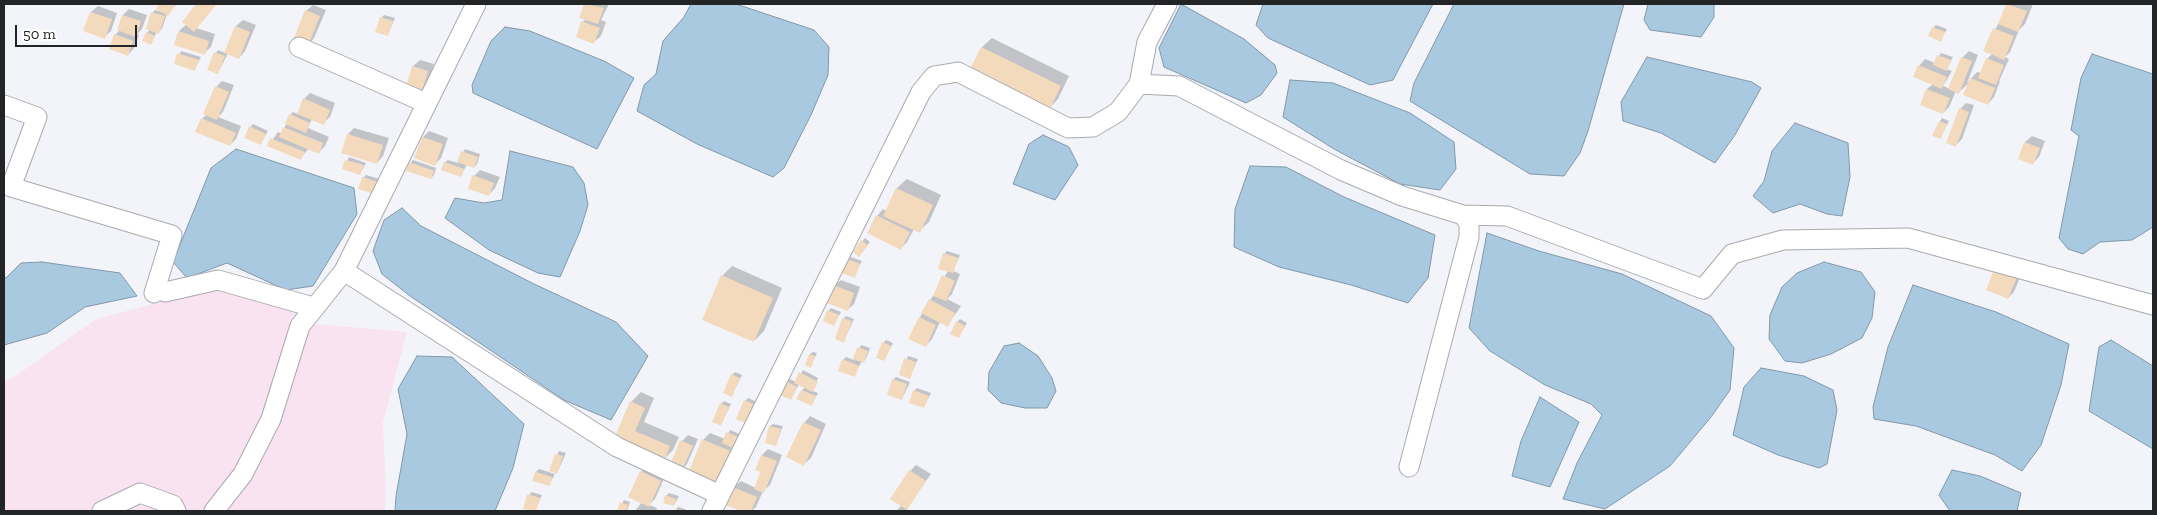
<!DOCTYPE html>
<style>
body{margin:0}
#map{position:relative;width:2157px;height:515px;overflow:hidden;background:#f3f4f9;font-family:"Zilla Slab",serif}
canvas{display:block}
.frame{position:absolute;inset:0;border:5px solid #232425;pointer-events:none}
.scale{position:absolute;left:15px;top:25px;width:122px;height:22px;box-sizing:border-box;border:2px solid #232425;border-top:0;padding-left:6px;font-size:15px;line-height:18px;white-space:nowrap;color:#232425;-webkit-text-stroke:4px #fff;paint-order:stroke}
</style>
<div id="map">
<canvas width="2157" height="515"></canvas>
<div class="frame"></div>
<div class="scale">50 m</div>
</div>
<script>
const g = document.querySelector('canvas').getContext('2d');
g.lineJoin = 'round';
function paint(path, color) {
  g.fillStyle = color;
  g.fill(path, 'evenodd');
}
function toPath(rows) {
  const path = new Path2D();
  for (const r of rows) {
    path.moveTo(r[0], r[1]);
    for (let i = 2; i < r.length; i += 2) path.lineTo(r[i], r[i + 1]);
  }
  return path;
}
function trace(path, color, width, dash) {
  g.strokeStyle = color;
  g.lineWidth = width;
  g.lineCap = dash ? 'butt' : 'round';
  g.setLineDash(dash || []);
  g.stroke(path);
}
paint(toPath([
 [218,287,296,307,304,323,407,332,383,422,386,494,385,511,4,511,4,382,17,375,96,319]
]), '#f9e3f1');
const water = toPath([
 [691,4,736,4,814,30,829,47,828,75,811,115,784,168,773,177,697,144,637,111,644,85,656,74,663,41,684,17,691,4],
 [1181,4,1244,39,1275,65,1277,73,1261,95,1246,103,1164,67,1159,48,1181,4],
 [1263,4,1433,4,1393,80,1370,85,1268,38,1256,25,1263,4],
 [1454,4,1624,4,1588,131,1580,153,1564,176,1530,174,1410,101,1414,83,1454,4],
 [1648,4,1714,4,1714,17,1701,37,1650,30,1644,20,1648,4],
 [505,27,530,31,604,61,634,78,597,149,473,93,472,85,491,41,505,27],
 [2092,54,2153,74,2153,227,2132,240,2100,242,2083,254,2068,249,2059,238,2079,136,2071,130,2081,78,2092,54],
 [1647,57,1752,82,1761,88,1735,135,1715,163,1661,133,1623,121,1621,102,1647,57],
 [1290,80,1333,83,1410,113,1454,142,1456,169,1440,190,1400,184,1334,149,1283,117,1290,80],
 [1795,123,1848,143,1850,177,1842,216,1827,214,1800,204,1773,213,1753,196,1764,181,1772,151,1795,123],
 [1043,135,1069,147,1078,165,1055,200,1013,184,1029,144,1043,135],
 [236,149,354,188,357,214,313,286,286,290,227,263,187,278,173,262,211,168,236,149],
 [510,151,573,167,584,183,588,205,580,231,560,277,538,273,489,250,445,218,455,198,484,203,502,200,510,151],
 [1250,166,1286,167,1344,197,1435,235,1428,278,1408,303,1351,285,1279,267,1234,247,1235,209,1250,166],
 [402,208,421,226,534,284,616,322,648,356,611,420,564,400,410,296,382,274,373,251,384,220,402,208],
 [1487,233,1539,251,1622,274,1711,316,1734,348,1730,390,1711,417,1670,466,1605,509,1563,499,1577,463,1602,415,1591,404,1545,385,1490,351,1469,328,1487,233],
 [42,262,120,273,137,296,85,307,47,333,4,345,4,277,6,278,21,263,42,262],
 [1824,262,1861,272,1875,292,1872,318,1862,338,1831,354,1802,363,1785,361,1769,339,1770,315,1782,287,1797,273,1824,262],
 [1913,285,1996,312,2069,344,2061,385,2041,445,2022,471,1995,455,1916,426,1874,419,1873,407,1888,347,1913,285],
 [2111,340,2153,366,2153,449,2089,411,2099,347,2111,340],
 [1019,343,1038,356,1052,378,1056,391,1047,408,1025,408,1001,403,988,390,989,372,1004,346,1019,343],
 [417,356,452,357,524,424,513,468,495,511,395,511,396,496,407,434,398,389,417,356],
 [1761,368,1804,376,1833,390,1837,410,1827,464,1819,468,1778,455,1733,435,1744,387,1761,368],
 [1540,397,1579,422,1550,487,1512,476,1521,441,1540,397],
 [1952,470,1980,476,2021,493,2017,511,1950,511,1939,495,1952,470]
]);
paint(water, '#a9c9e1');
trace(water, '#8198a9', 1);
paint(toPath([
 [160,4,177,4,167,14,162,29,157,32,150,43,147,33,150,29,152,13,155,10,162,12,158,8],
 [198,4,216,4,196,28,215,34,211,47,204,53,179,31,187,24,183,21],
 [586,4,609,4,601,20,606,22,601,36,594,42,583,22,586,19,581,17],
 [2008,4,2033,4,2025,24,2019,30,2010,52,2005,57,2009,59,1999,81,2000,81,1994,97,1988,104,1970,82,1959,92,1956,91,1949,107,1943,113,1921,104,1927,89,1933,84,1919,66,1925,59,1935,63,1941,53,1953,57,1947,69,1952,71,1943,86,1950,89,1962,58,1969,51,1978,55,1967,83,1977,72,1981,73,1987,59,1992,54,1985,50],
 [313,5,326,10,314,38,308,45,306,11],
 [98,6,117,13,111,31,104,37,85,30,91,12],
 [129,9,147,15,142,29,137,34,139,35,134,48,128,55,115,35,120,30,123,15],
 [384,15,395,18,388,34,381,18],
 [243,20,256,25,245,51,239,58,228,53,218,73,216,53,218,50,225,53,236,26],
 [1936,25,1947,29,1940,40,1933,28],
 [992,38,1069,76,1058,99,1049,108,971,70,982,47],
 [181,51,201,57,195,69,176,63],
 [420,60,434,64,427,87,420,93,406,89,413,66],
 [222,81,234,85,223,112,218,117,241,126,236,139,230,145,202,119,207,114,216,87],
 [310,93,335,103,330,117,323,123,312,119,308,128,329,137,325,146,319,152,309,148,301,158,269,145,278,132,282,134,290,115,293,112,298,114,304,99],
 [1966,103,1974,105,1962,139,1956,145,1960,109],
 [1942,118,1949,121,1940,138,1940,121],
 [253,124,268,131,261,143,250,127],
 [354,128,389,138,383,156,377,163,348,134],
 [429,131,448,138,441,158,435,164,423,137],
 [2032,136,2045,141,2039,157,2032,164,2019,158,2025,142],
 [465,149,480,154,477,164,474,167,467,164,461,176,445,162,448,160,458,163],
 [349,157,366,163,360,174,344,168],
 [413,160,436,168,434,175,431,178,410,163],
 [480,170,500,177,495,188,489,195,474,176],
 [366,175,380,179,377,190,363,178],
 [907,179,941,195,929,222,919,231,914,229,907,242,900,249,877,216,883,209,886,211,897,188],
 [865,238,870,242,862,252,854,252],
 [947,251,960,255,953,271,960,274,952,294,947,299,961,306,947,326,940,322,932,339,926,346,920,317,948,271,944,254],
 [851,257,862,261,854,276,848,260],
 [732,266,782,288,764,331,754,341,722,276],
 [1996,268,2023,270,2014,292,2008,298],
 [841,280,860,287,854,304,847,310,834,286],
 [831,308,841,312,834,325,828,311],
 [846,316,854,319,844,341,843,319],
 [960,319,967,323,958,337,957,322],
 [886,340,893,343,884,360,883,343],
 [861,345,870,348,866,359,862,361,854,376,843,360,846,357,854,360],
 [813,352,817,353,811,366,810,354],
 [908,356,918,359,910,377,900,374],
 [803,370,818,378,813,391,818,393,812,404,802,390,805,387,799,384,791,399,787,382,790,379,796,382],
 [735,372,742,375,732,395,732,375],
 [896,377,910,382,902,399,893,380],
 [917,388,931,393,924,407,914,391],
 [641,392,654,398,644,422,679,437,673,450,664,459,616,438,631,402],
 [748,398,755,401,745,421,745,401],
 [724,401,731,404,721,424,721,404],
 [810,416,826,424,811,458,804,464,804,423],
 [773,424,783,426,776,445,770,426],
 [730,430,740,434,723,475,691,470,704,439,710,433,725,439],
 [688,435,698,439,687,464,681,471,682,441],
 [768,449,782,455,770,485,763,491,756,507,751,511,744,511,727,504,734,487,741,481,756,488,762,472,762,455],
 [559,451,566,453,557,473,551,470],
 [916,465,931,474,906,509,910,511,896,511,902,505,910,471],
 [647,466,666,474,655,499,649,505,657,508,656,511,635,511,642,502,641,472],
 [539,469,555,474,549,485,536,472],
 [531,492,542,495,535,511,525,508],
 [669,493,679,496,674,505,666,496],
 [624,500,630,502,627,511,618,511],
 [678,507,685,509,685,511,675,511]
]), '#0003');
paint(toPath([
 [159,4,176,4,168,16,156,9],
 [196,4,216,5,194,32,182,22],
 [584,4,604,8,598,24,579,18],
 [2006,4,2027,11,2018,32,1998,24],
 [305,10,320,16,308,46,293,40],
 [90,12,112,19,105,39,83,31],
 [151,12,165,16,159,34,146,29],
 [122,15,141,21,136,37,117,30],
 [380,17,393,21,388,36,375,32],
 [581,21,600,28,594,44,576,37],
 [235,26,250,32,239,59,224,53],
 [1932,27,1945,32,1941,42,1928,36],
 [1993,28,2014,36,2004,60,1983,51],
 [178,31,209,41,205,55,174,45],
 [146,32,155,36,151,45,142,41],
 [114,34,133,41,128,56,109,49],
 [981,47,1061,86,1049,110,969,71],
 [214,52,225,56,218,74,207,70],
 [177,53,199,60,195,71,174,64],
 [1937,55,1951,60,1947,71,1933,65],
 [1961,57,1972,61,1959,94,1948,89],
 [1986,58,2004,65,1996,85,1978,78],
 [1918,65,1947,77,1942,89,1913,77],
 [412,66,428,71,421,95,405,90],
 [1970,78,1995,88,1988,105,1963,95],
 [215,86,229,92,217,120,203,114],
 [1926,89,1950,98,1943,114,1920,105],
 [303,98,330,110,324,125,297,114],
 [1959,108,1969,112,1956,147,1946,143],
 [289,114,310,123,306,133,285,124],
 [201,118,236,133,230,146,195,132],
 [1939,121,1947,124,1941,139,1932,136],
 [249,126,266,134,261,145,244,138],
 [283,127,323,143,319,154,279,137],
 [347,134,383,145,377,164,341,153],
 [422,137,443,144,435,166,414,158],
 [270,138,305,152,301,160,267,146],
 [2024,142,2040,148,2033,165,2018,159],
 [461,151,478,157,474,168,457,162],
 [345,160,364,165,360,175,342,169],
 [409,162,434,171,431,179,406,171],
 [444,162,464,169,461,177,441,170],
 [472,175,494,183,489,196,468,189],
 [362,177,378,182,375,194,358,189],
 [896,188,933,205,920,233,883,216],
 [876,215,910,232,901,250,867,233],
 [861,240,868,245,859,257,853,252],
 [943,253,958,258,953,273,938,269],
 [847,259,860,264,855,278,842,273],
 [1995,267,2017,277,2008,299,1986,290],
 [721,275,773,298,754,342,702,320],
 [942,275,955,281,946,301,933,296],
 [833,285,854,293,848,311,827,303],
 [929,299,955,313,948,327,921,313],
 [827,310,839,315,834,326,823,321],
 [919,317,936,325,926,347,908,339],
 [842,318,852,321,844,343,835,339],
 [956,321,965,326,959,338,950,334],
 [882,342,891,346,884,361,876,358],
 [857,347,868,351,864,363,853,359],
 [809,354,815,356,811,368,805,365],
 [904,358,916,362,910,379,899,375],
 [842,359,859,366,855,377,838,371],
 [799,372,818,382,813,392,794,383],
 [731,374,740,378,732,397,723,393],
 [892,379,907,384,902,400,887,395],
 [786,381,797,387,791,400,780,395],
 [801,390,816,396,812,406,796,399],
 [913,390,929,396,924,408,909,403],
 [744,400,753,404,745,423,736,419],
 [630,401,645,408,635,431,670,446,664,461,614,439],
 [720,403,729,407,721,426,712,422],
 [803,422,821,430,804,466,786,457],
 [769,426,781,429,776,446,765,443],
 [726,432,738,437,733,448,722,443],
 [702,439,730,451,717,482,689,471],
 [680,440,693,446,681,472,669,467],
 [555,454,563,456,557,474,549,471],
 [761,455,777,461,764,493,754,489,760,472,755,470],
 [909,470,926,481,907,510,890,499],
 [640,471,661,481,649,507,628,497],
 [535,472,552,477,550,486,532,481],
 [733,487,757,497,751,511,741,511,725,505],
 [527,494,540,498,536,511,523,509],
 [665,495,676,499,674,506,663,503],
 [620,502,628,505,626,511,617,511]
]), '#f4dabc');
const minor = toPath([
 [476,4,344,271,617,447,720,495],
 [299,47,417,99],
 [1139,84,1147,42,1167,4],
 [4,105,37,117,11,187,172,235,154,293],
 [1463,215,1507,216,1703,289,1732,254,1783,240,1908,238,2153,305],
 [165,292,218,280,313,307],
 [102,511,140,493,173,505,176,511],
 [214,511,243,474,271,419,300,326,344,271],
 [712,511,921,92,934,76,958,72,1068,128,1093,127,1118,112,1139,84,1179,86,1341,170,1402,196,1463,215,1469,223,1469,237,1409,467]
]);
trace(minor, '#a9aaaf', 21);
trace(minor, '#fff', 19);
</script>
